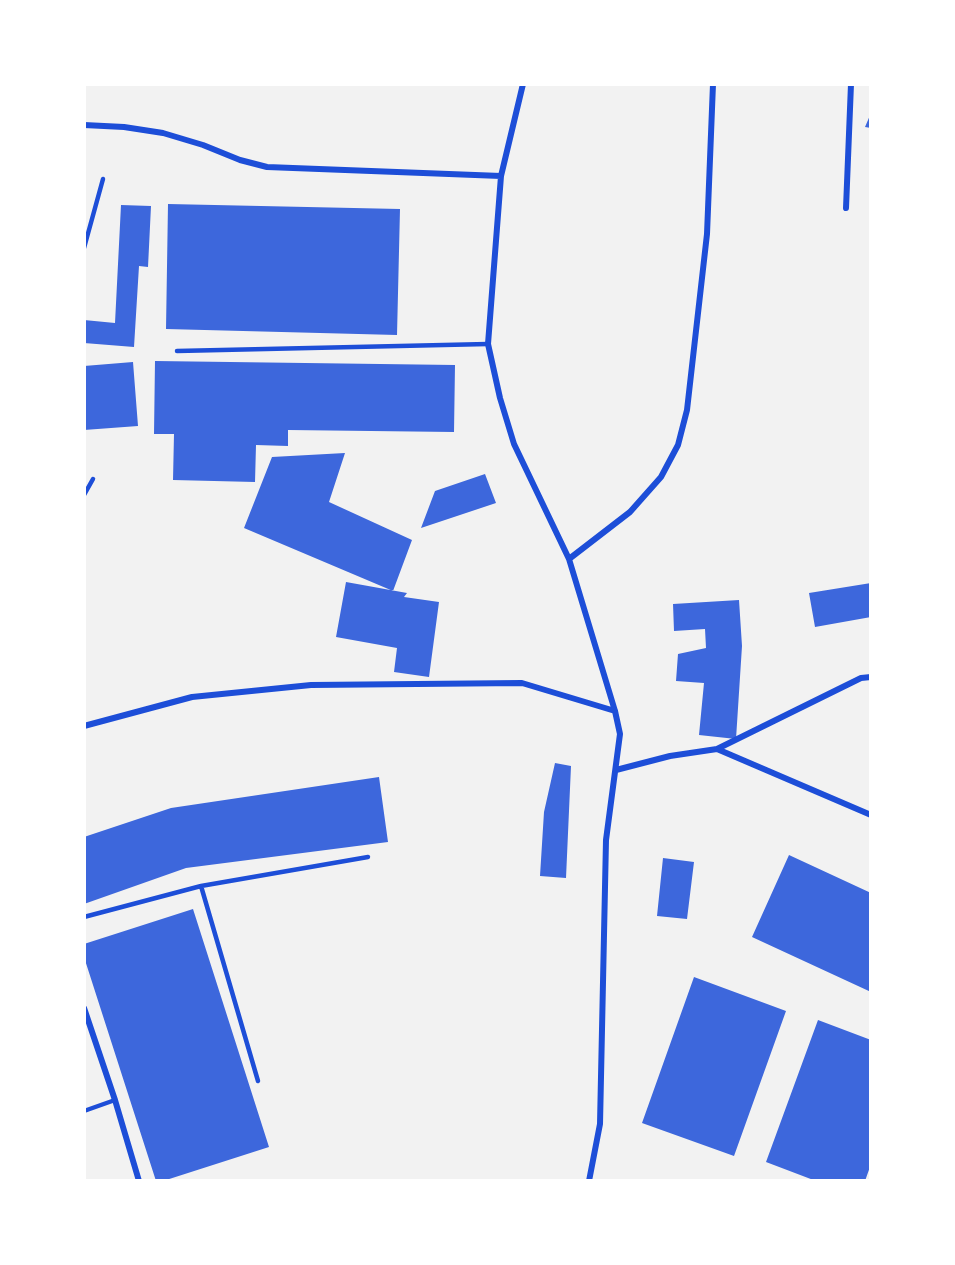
<!DOCTYPE html>
<style>
body{margin:0}
#map{position:relative;width:955px;height:1265px;overflow:hidden;background:#f2f2f2;font-family:"Source Serif 4",serif}
canvas{display:block}
.frame{position:absolute;inset:0;border:86px solid #fff;pointer-events:none}
</style>
<div id="map">
<canvas width="955" height="1265"></canvas>
<div class="frame"></div>
</div>
<script>
const g = document.querySelector('canvas').getContext('2d');
g.lineJoin = 'round';
function paint(path, color) {
  g.fillStyle = color;
  g.fill(path, 'evenodd');
}
function toPath(rows) {
  const path = new Path2D();
  for (const r of rows) {
    path.moveTo(r[0], r[1]);
    for (let i = 2; i < r.length; i += 2) path.lineTo(r[i], r[i + 1]);
  }
  return path;
}
function trace(path, color, width, dash) {
  g.strokeStyle = color;
  g.lineWidth = width;
  g.lineCap = dash ? 'butt' : 'round';
  g.setLineDash(dash || []);
  g.stroke(path);
}
paint(toPath([
 [871,113,871,128,865,127],
 [168,204,400,209,397,335,166,329],
 [121,205,151,206,148,267,139,266,134,347,84,343,84,320,115,323],
 [155,361,455,365,454,432,288,430,288,446,256,445,255,482,173,480,174,434,154,434],
 [133,362,138,426,84,430,84,366],
 [345,453,329,502,412,540,393,591,244,528,272,457],
 [485,474,496,503,421,528,435,491],
 [346,582,407,593,404,597,439,602,429,677,394,672,397,648,336,637],
 [871,583,871,617,815,627,809,593],
 [739,600,742,646,736,739,699,735,704,683,676,681,678,654,706,648,705,629,674,631,673,604],
 [555,763,571,766,566,878,540,876,544,812],
 [379,777,388,842,186,868,84,904,84,837,171,808],
 [789,855,871,893,871,992,752,937],
 [663,858,694,862,687,919,657,916],
 [193,909,269,1147,163,1181,156,1181,84,957,84,944],
 [694,977,786,1011,734,1156,642,1123],
 [818,1020,871,1040,871,1164,865,1181,816,1181,766,1162]
]), '#3d67dc');
trace(toPath([
 [84,248,103,179],
 [177,351,488,344],
 [84,495,93,479],
 [201,886,258,1081],
 [84,917,201,886,368,857],
 [84,1111,115,1100]
]), '#1d4ed8', 4.5);
trace(toPath([
 [523,84,501,176,488,344,500,398,514,444,569,559,615,711,620,734,606,840,600,1124,589,1181],
 [84,125,124,127,163,133,203,145,240,160,267,167,501,176],
 [846,208,851,84],
 [569,559,630,512,661,477,678,445,687,410,707,234,713,84],
 [84,726,192,697,311,685,522,683,615,711],
 [717,749,861,678,871,677],
 [616,770,670,756,717,749,871,815],
 [84,1008,115,1100,139,1181]
]), '#1d4ed8', 6);
</script>
